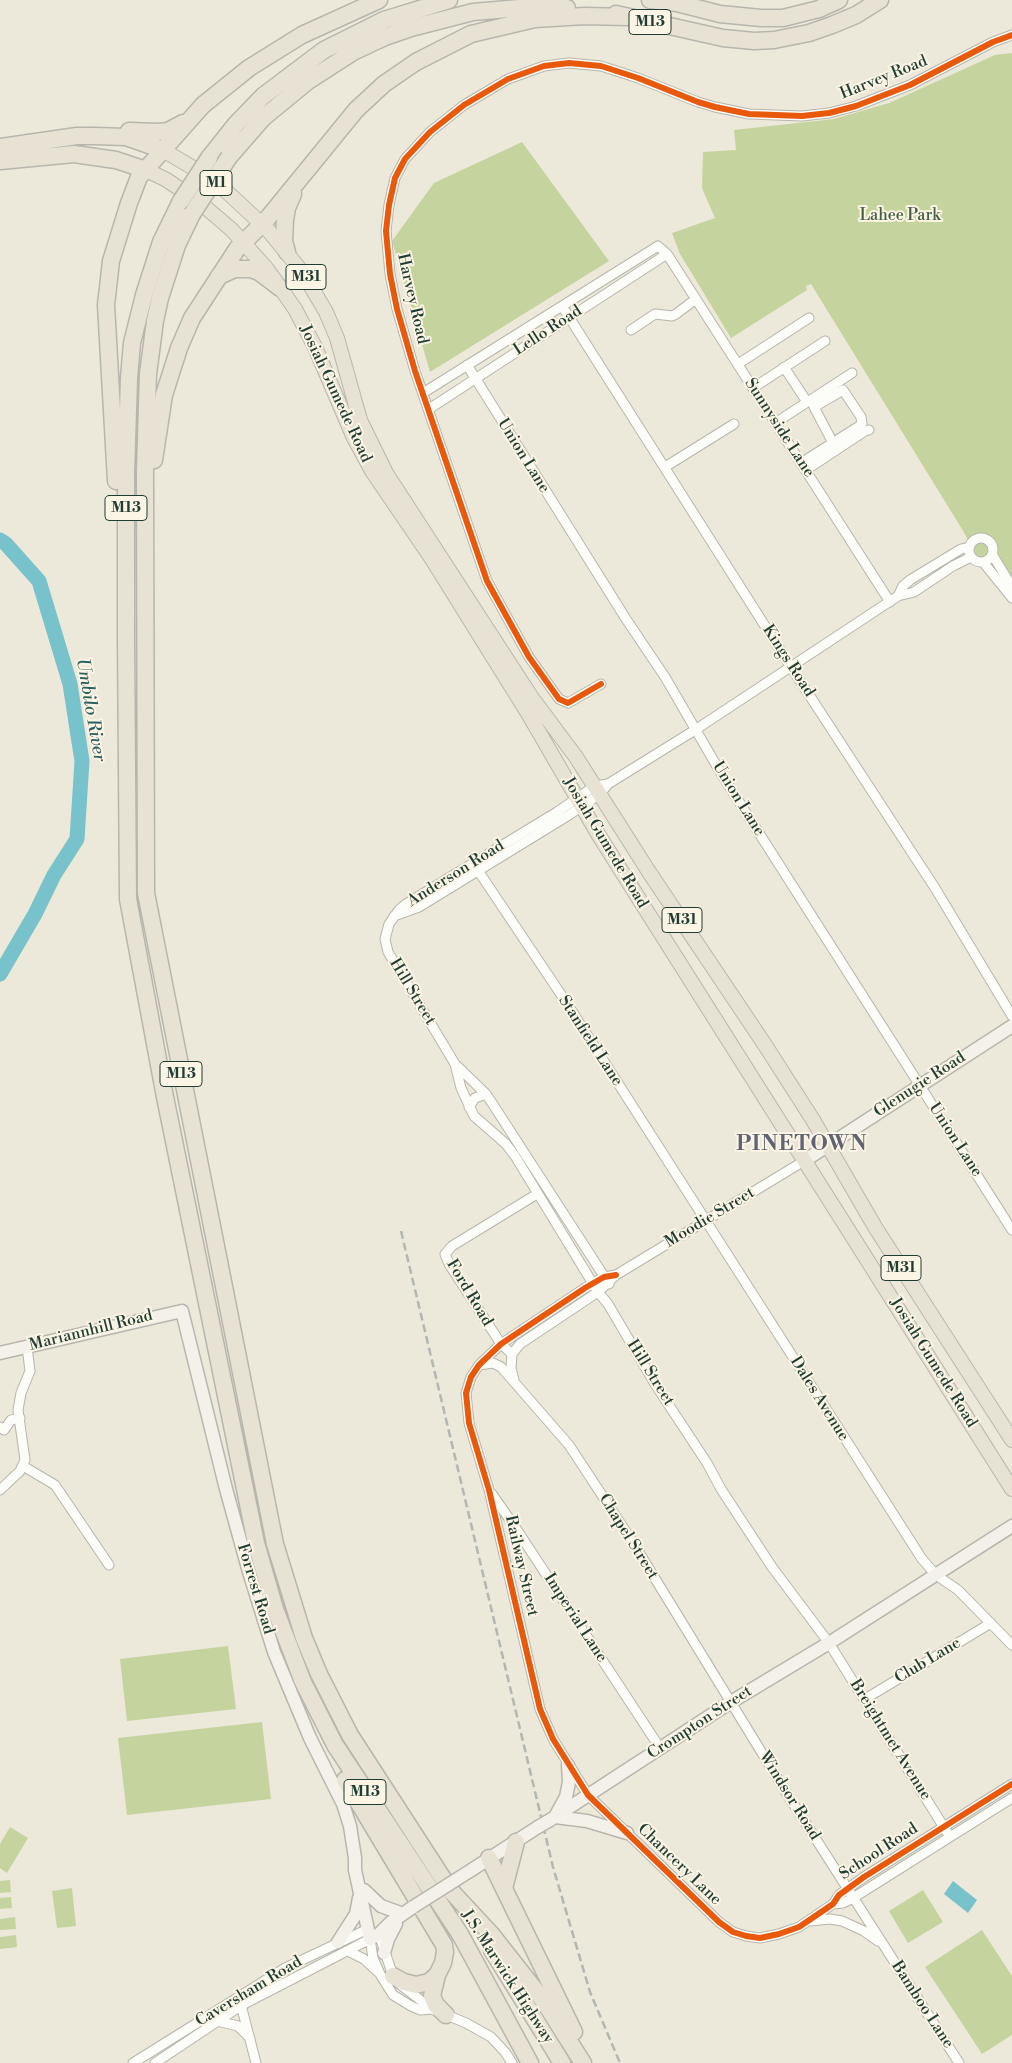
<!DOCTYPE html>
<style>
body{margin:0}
canvas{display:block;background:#ece8da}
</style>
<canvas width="1012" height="2063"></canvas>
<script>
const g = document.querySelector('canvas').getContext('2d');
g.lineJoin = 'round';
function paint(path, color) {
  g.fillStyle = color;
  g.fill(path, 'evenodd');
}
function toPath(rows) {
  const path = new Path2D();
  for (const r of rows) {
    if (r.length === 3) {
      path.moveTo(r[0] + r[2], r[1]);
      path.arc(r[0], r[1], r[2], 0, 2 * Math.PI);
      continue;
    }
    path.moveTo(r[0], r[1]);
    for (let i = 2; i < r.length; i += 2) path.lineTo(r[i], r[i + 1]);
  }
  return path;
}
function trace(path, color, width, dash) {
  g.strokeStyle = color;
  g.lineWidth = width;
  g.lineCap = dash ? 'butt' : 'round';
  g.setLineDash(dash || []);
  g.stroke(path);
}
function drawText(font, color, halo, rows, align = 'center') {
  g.font = font + ' "Libre Bodoni",serif';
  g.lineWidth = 4;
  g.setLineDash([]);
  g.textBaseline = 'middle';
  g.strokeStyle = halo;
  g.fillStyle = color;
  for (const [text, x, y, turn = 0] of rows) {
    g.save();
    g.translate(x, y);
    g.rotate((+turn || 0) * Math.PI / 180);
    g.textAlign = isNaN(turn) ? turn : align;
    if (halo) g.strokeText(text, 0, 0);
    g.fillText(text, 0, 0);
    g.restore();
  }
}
paint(toPath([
 [1012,53,1012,597,988,560,980,562,971,558,969,550,970,544,965,534,811,284,806,286,807,290,731,338,680,254,672,233,715,218,702,188,703,152,736,150,734,130,834,119,889,103,995,55],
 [522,142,609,261,430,372,392,241,434,183],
 [228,1646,236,1709,127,1721,120,1659],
 [262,1722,271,1799,127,1815,118,1738],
 [10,1827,28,1838,7,1873,0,1868,0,1844],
 [10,1880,11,1892,0,1893,0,1881],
 [72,1888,76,1926,57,1928,52,1891],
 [923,1890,943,1922,908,1943,889,1911],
 [11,1897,12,1908,0,1909,0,1898],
 [15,1917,16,1929,0,1930,0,1919],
 [982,1930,1012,1976,1012,2035,982,2054,925,1967],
 [16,1935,17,1947,0,1949,0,1937]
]), '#c5d49e');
paint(toPath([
 [953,1881,977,1900,968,1913,944,1894]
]), '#78c2cc');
trace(toPath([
 [0,540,6,544,39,581,70,684,82,761,77,839,54,875,35,914,0,974]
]), '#78c2cc', 15);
const street = toPath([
 [562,306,791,667,935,888,1012,1016],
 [631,330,655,314,672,316,676,314,696,299],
 [738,364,809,318],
 [467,365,626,619,665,677,722,775,1012,1230],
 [784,367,807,402],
 [753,388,825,341],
 [423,393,658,246,667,254,890,602],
 [429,409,667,254],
 [775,423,852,373],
 [801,463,861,425,862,424,861,417,843,390,814,407,833,443],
 [665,467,734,424],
 [806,470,865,431,869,430],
 [981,550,12],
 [992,554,1012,587],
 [983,562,1012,598],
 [898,596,903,586,910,580,961,549,969,547],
 [601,684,568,703,559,699,529,657,487,581,415,371,397,309,390,274,386,231,389,205,395,178,405,159,430,132,464,105,508,79,544,66,569,63,601,66,638,78,698,102,715,107,749,114,802,116,829,113,856,106,910,85,993,42,1012,35],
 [608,784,595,786,557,812,406,904,399,910,389,924,385,939,388,952,455,1064,486,1094,494,1106,609,1284],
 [473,863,568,1005,922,1559,936,1575,958,1590,1012,1645],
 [394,916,419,907,569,815,600,794,608,784,695,730,898,596,914,592,953,566,971,557],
 [455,1064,461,1088,474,1116,506,1144,515,1156,598,1292,608,1304,655,1384,707,1463,721,1489,772,1567,829,1643,950,1837],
 [469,1107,475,1098,486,1094],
 [616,1275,604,1277,585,1288,501,1344,479,1365,471,1377,466,1393,469,1423,489,1490,540,1709,553,1739,588,1795,719,1922,733,1932,746,1936,760,1938,779,1934,799,1927,833,1904,839,1895,864,1877,1012,1784],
 [512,1354,501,1344,449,1264,445,1254,452,1246,537,1194],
 [479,1365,493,1363,501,1367,569,1445,632,1541,789,1797,959,2063],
 [514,1380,511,1368,512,1354,520,1344,598,1292,616,1275,804,1161],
 [0,1427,4,1430,11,1420,20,1418],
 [23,1466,55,1485,109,1565],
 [0,1490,20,1471,25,1460,18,1410,21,1393,30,1371,27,1347],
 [492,1494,517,1530,660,1748],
 [865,1699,991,1623],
 [833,1904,843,1903,853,1898,1012,1798],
 [810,1921,830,1919,842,1921,864,1931,878,1941],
 [379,1934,393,1976,402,1986,432,2009,466,2023,491,2037,505,2052,512,2063],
 [348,1951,364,1959,378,1972],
 [240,2001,256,2063],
 [217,2021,238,2026,250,2038],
 [133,2063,285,1968,368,1929],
 [155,2063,242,2005,370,1939,373,1958,380,1974,393,1995,411,2006,420,2010,432,2009]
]);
const secondary = toPath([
 [804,1161,1012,1026],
 [0,1353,182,1311,226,1489,249,1572,274,1652,310,1738,343,1804,350,1826,355,1858,355,1870,370,1939,379,1934,390,1923,413,1907],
 [556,1815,566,1797,569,1782,568,1765],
 [555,1817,587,1821,627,1833],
 [550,1820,731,1702,829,1643,1012,1526],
 [473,1869,538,1827],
 [364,1890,381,1906,403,1914],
 [338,1942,356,1914,359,1898],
 [384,1953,388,1939,396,1924]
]);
const primary = toPath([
 [163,150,205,175,225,190,268,230,303,273,326,312,337,338,360,420,386,473,532,698,576,757,649,872,765,1045,813,1120,875,1227,1012,1440],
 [146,170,165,179,197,200,232,230,267,269,295,309,315,347,354,438,372,471,432,559,529,715,598,834,1012,1489]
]);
const highway = toPath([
 [650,0,677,3,720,14,761,18,783,18,819,9,839,0],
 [616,14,723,38,754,41,774,40,809,33,832,25,856,15,880,0],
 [129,131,158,132,168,131,183,123],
 [0,147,77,136,95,136,126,137,163,150],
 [229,157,263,118,308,81,353,52,385,37,411,28,473,12,531,7,567,8],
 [209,158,236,124,263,96,324,50,384,20,449,0],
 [0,161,74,154,116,160,146,170],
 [181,201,161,242,144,295,132,343,129,378,126,473,126,638,128,899,165,1097,256,1543,275,1609,303,1682,335,1745,460,1934,530,2063],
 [192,214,177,245,160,298,155,321,148,374,145,472,146,893,275,1544,304,1638,319,1674,350,1735,451,1891,491,1934,543,2000,583,2063],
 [287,252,284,241,285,220,287,208,293,194],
 [219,276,235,269,251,269,259,272,280,288],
 [154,460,164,395,179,348,192,318,237,249,267,219,356,110,384,84,416,62,471,34,535,19,584,16,627,17],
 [116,481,106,305,111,261,129,203,139,177,203,105,249,68,302,35,379,0],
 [345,1780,444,1945,445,1952,443,1963,437,1975,429,1982,416,1985,404,1982,393,1976],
 [489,1858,574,2032],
 [504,1888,516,1842],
 [492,1950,562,2063],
 [437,1975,432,1996,436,2005,446,2015]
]);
trace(street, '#b7b6ad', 11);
trace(secondary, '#b7b6ad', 15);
trace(primary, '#b7b6ad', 16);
trace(highway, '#b7b6ad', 19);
trace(street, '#fcfcf9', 9);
trace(secondary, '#f4f1eb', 12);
trace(primary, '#e8e2d5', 14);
trace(highway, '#e8e2d5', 16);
trace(toPath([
 [401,1231,553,1867,590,1992,620,2063]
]), '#b3b6b3', 2.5, [8, 4]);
const secondaryBridge = toPath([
 [538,1827,550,1820],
 [413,1907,473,1869]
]);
const highwayBridge = toPath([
 [181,201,209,158],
 [192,214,229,157]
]);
trace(secondaryBridge, '#b7b6ad', 15, []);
trace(highwayBridge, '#b7b6ad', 19, []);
trace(secondaryBridge, '#f4f1eb', 12);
trace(highwayBridge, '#e8e2d5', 16);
trace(toPath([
 [601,684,568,703,559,699,529,657,487,581,415,371,397,309,390,274,386,231,389,205,395,178,405,159,430,132,464,105,508,79,544,66,569,63,601,66,638,78,698,102,715,107,749,114,802,116,829,113,856,106,910,85,993,42,1012,35],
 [616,1275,604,1277,585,1288,501,1344,479,1365,471,1377,466,1393,469,1423,489,1490,540,1709,553,1739,588,1795,719,1922,733,1932,746,1936,760,1938,779,1934,799,1927,833,1904,839,1895,864,1877,1012,1784]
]), '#e8590c', 6);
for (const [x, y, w] of [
 [650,22,42],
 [216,183,32],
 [306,277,40],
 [126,508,42],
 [682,920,40],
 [181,1074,42],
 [901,1268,40],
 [365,1792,42]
]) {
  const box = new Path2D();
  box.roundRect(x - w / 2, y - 12.5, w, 25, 4);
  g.fillStyle = '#fcf5e5';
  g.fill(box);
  trace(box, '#1f3d34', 1);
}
drawText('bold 15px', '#1f3d34', null, [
 ["M13",650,22],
 ["M1",216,183],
 ["M31",306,277],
 ["M13",126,508],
 ["M31",682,920],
 ["M13",181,1074],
 ["M31",901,1268],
 ["M13",365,1792]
]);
drawText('16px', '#1f3d34', '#fcf5e5', [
 ["Harvey Road",884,78,-22],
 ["Harvey Road",412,299,77],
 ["Lello Road",548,331,-33],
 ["Josiah Gumede Road",335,394,65],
 ["Sunnyside Lane",779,428,57],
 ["Union Lane",523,456,58],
 ["Kings Road",788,661,57],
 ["Union Lane",738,799,58],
 ["Josiah Gumede Road",605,843,59],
 ["Anderson Road",456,874,-32],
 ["Hill Street",412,992,59],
 ["Stanfield Lane",590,1041,57],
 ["Glenugie Road",920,1085,-33],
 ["Union Lane",955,1140,57],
 ["Moodie Street",710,1218,-31],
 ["Ford Road",469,1293,59],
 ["Mariannhill Road",91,1331,-14],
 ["Josiah Gumede Road",933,1363,58],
 ["Hill Street",650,1373,58],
 ["Dales Avenue",819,1399,58],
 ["Chapel Street",628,1537,58],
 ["Railway Street",521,1566,77],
 ["Forrest Road",255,1589,73],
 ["Imperial Lane",575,1618,57],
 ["Club Lane",928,1661,-31],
 ["Crompton Street",700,1723,-33],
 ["Breightmet Avenue",890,1740,58],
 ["Windsor Road",789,1796,58],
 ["School Road",879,1852,-33],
 ["Chancery Lane",679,1865,44],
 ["J.S. Marwick Highway",507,1977,57],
 ["Caversham Road",249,1992,-31],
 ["Bamboo Lane",922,2005,57]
]);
drawText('16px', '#405f42', '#fcf5e5', [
 ["Lahee Park",900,216]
]);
drawText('italic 18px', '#2b6060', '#fcf5e5', [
 ["Umbilo River",90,710,80]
]);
g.letterSpacing = '1px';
drawText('bold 21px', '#5e6473', '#fcf5e5', [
 ["PINETOWN",802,1145]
]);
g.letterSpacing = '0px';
</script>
